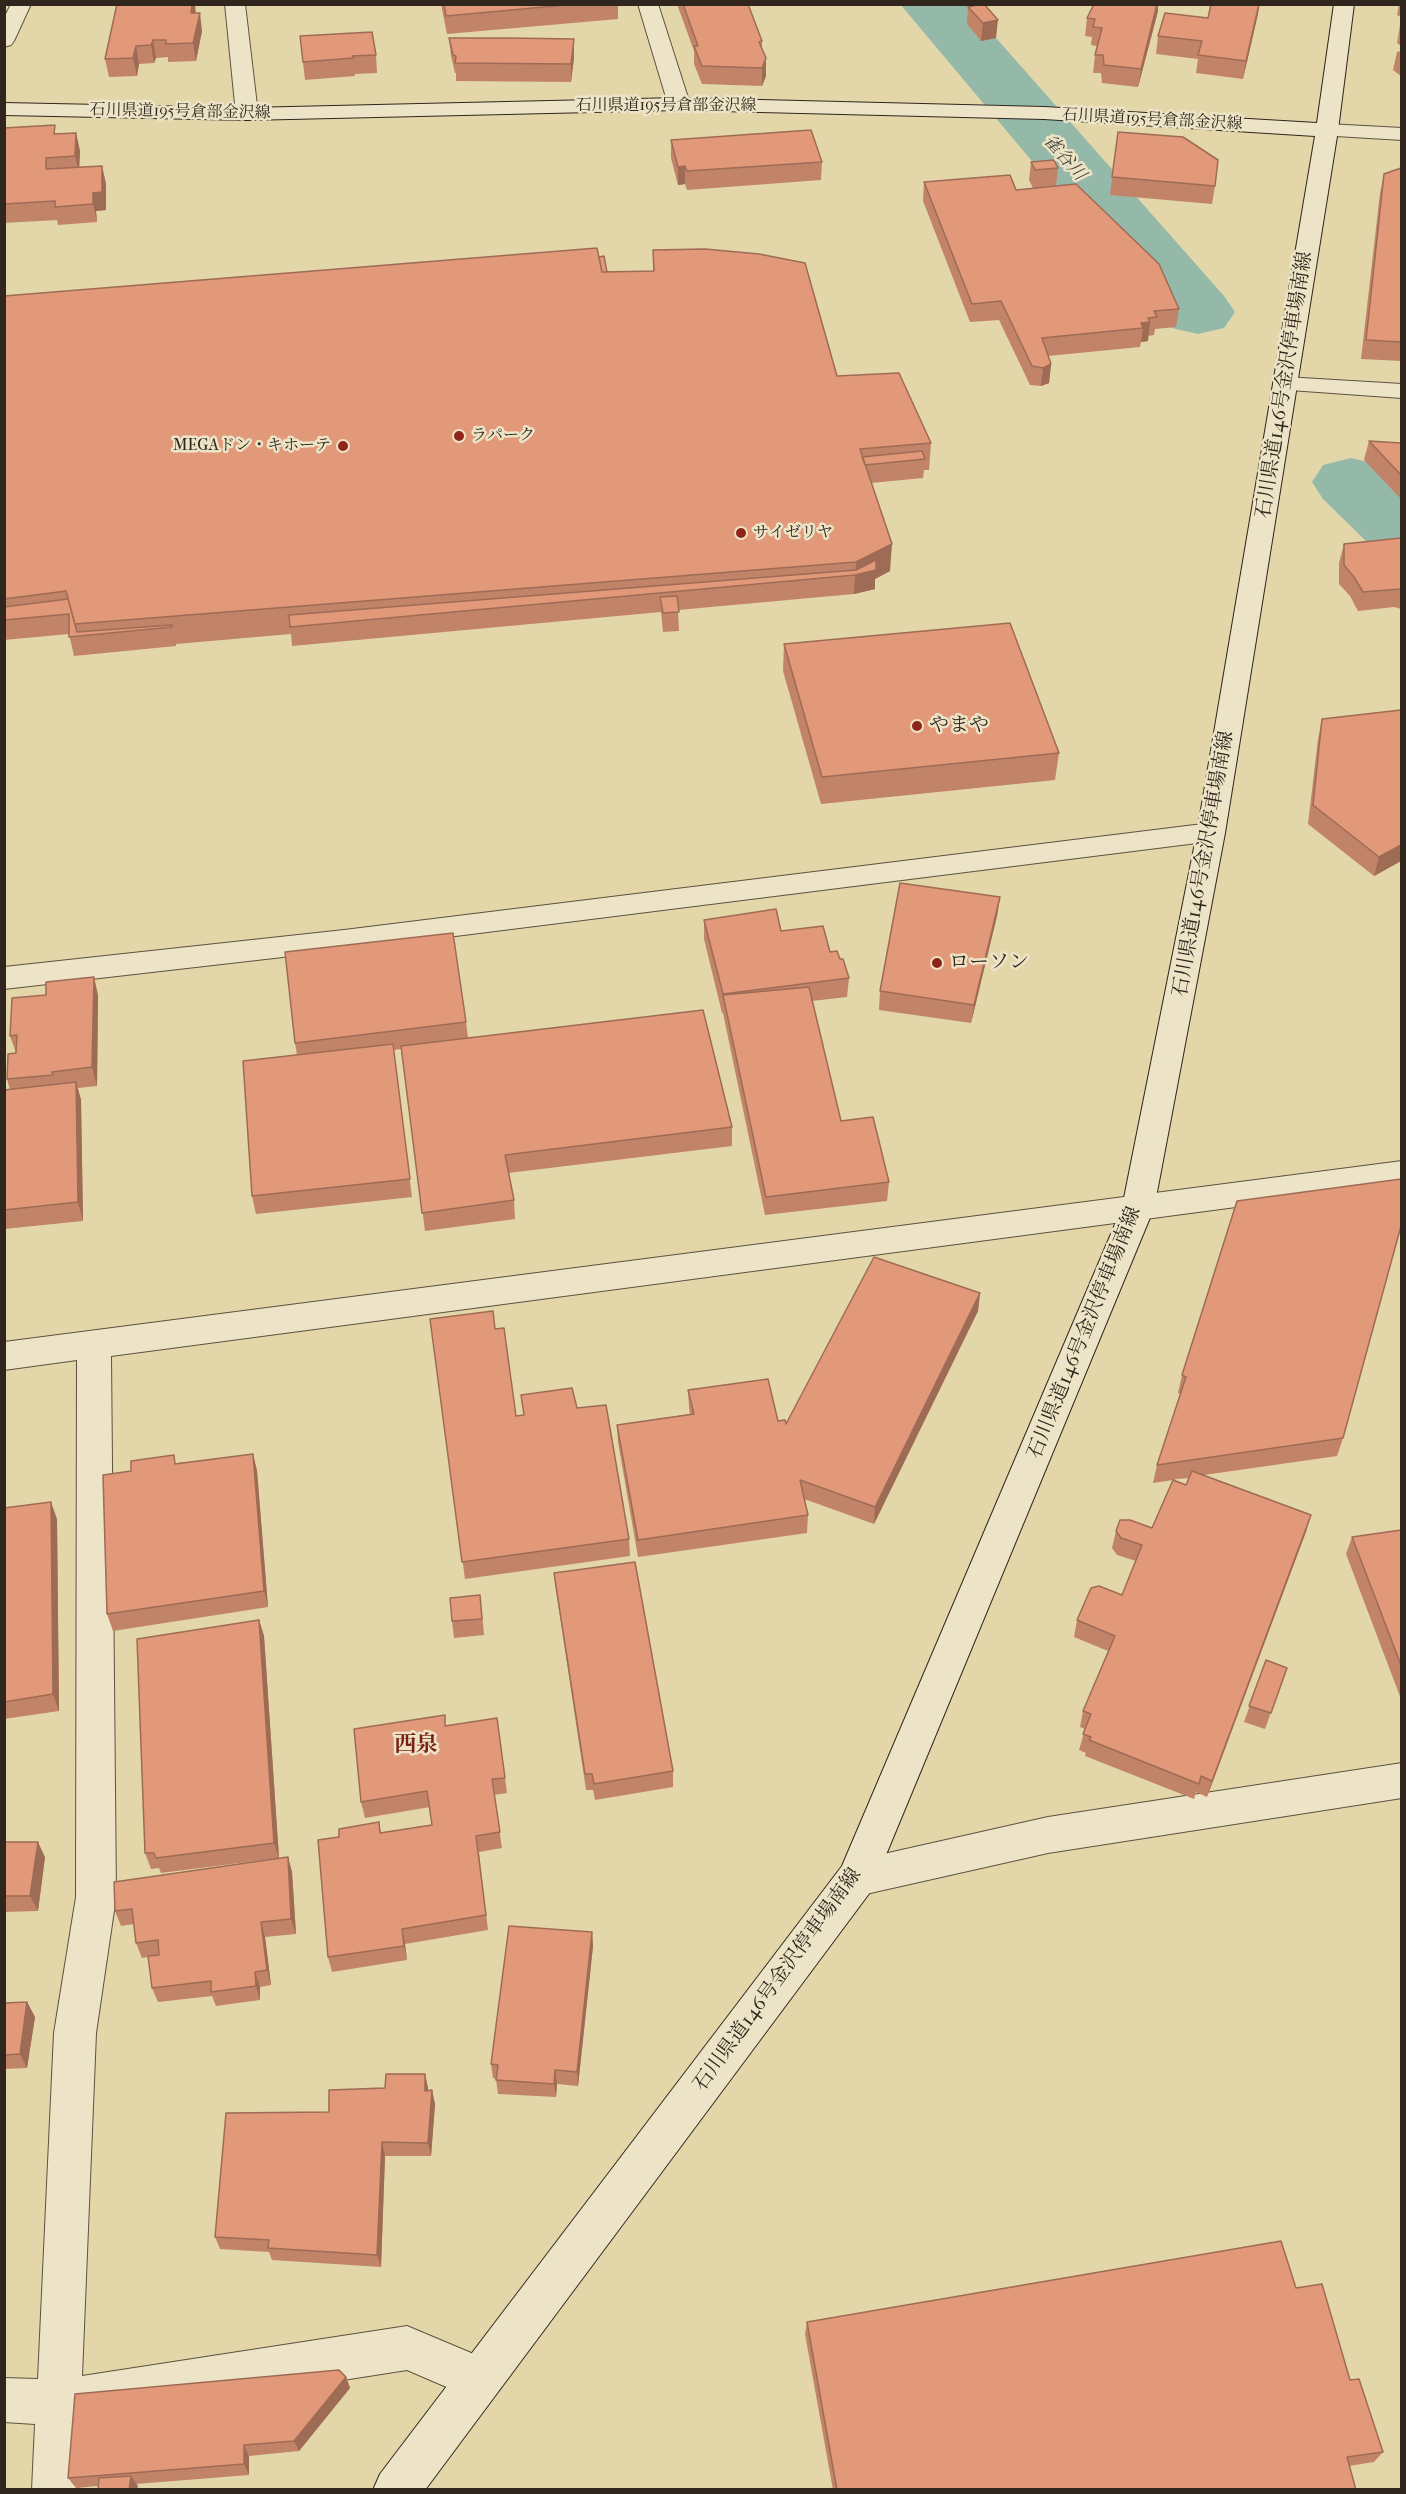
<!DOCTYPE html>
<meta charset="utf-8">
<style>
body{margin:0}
#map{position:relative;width:1406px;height:2494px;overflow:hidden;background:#e3d6a9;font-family:"IM FELL French Canon",serif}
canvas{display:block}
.frame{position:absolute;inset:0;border:6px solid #30261d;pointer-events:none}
</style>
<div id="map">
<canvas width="1406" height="2494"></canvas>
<div class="frame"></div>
</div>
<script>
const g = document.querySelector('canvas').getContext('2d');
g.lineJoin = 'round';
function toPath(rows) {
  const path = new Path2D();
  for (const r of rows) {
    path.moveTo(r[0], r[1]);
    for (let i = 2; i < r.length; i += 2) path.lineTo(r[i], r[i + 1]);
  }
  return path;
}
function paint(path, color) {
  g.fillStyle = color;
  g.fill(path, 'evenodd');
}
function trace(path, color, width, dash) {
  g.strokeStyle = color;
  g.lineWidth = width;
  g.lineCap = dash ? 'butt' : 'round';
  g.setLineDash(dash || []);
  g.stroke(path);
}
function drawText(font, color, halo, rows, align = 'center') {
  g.font = font + ' "IM FELL French Canon","Noto Serif JP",serif';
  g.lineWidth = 5;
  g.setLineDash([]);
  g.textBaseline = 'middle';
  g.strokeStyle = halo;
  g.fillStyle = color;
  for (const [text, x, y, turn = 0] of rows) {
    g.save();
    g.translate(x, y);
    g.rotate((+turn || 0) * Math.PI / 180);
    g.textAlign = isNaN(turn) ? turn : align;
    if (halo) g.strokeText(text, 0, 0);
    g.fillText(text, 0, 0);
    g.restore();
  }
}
paint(toPath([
 [900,4,966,4,1224,296,1235,312,1224,328,1198,334,1172,328,900,4],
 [1351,458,1379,465,1402,487,1402,556,1374,549,1323,499,1312,482,1323,465,1351,458]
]), '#95b9a9');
const minor = toPath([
 [11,4,31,4,14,41,11,45,4,47,4,18,11,4],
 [225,4,245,4,258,114,255,119,247,120,239,119,236,114,225,4],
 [638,4,658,4,690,104,686,108,679,110,672,108,668,104,638,4],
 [1285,377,1402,384,1402,398,1276,389,1273,384,1276,379,1285,377],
 [1211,823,1221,826,1225,833,1221,840,344,950,4,989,4,967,344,930,1211,823],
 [1402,1161,1402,1185,111,1356,116,1897,96,2033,82,2376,407,2326,495,2363,501,2379,495,2395,479,2401,407,2370,81,2421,78,2490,32,2490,35,2424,4,2422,4,2378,38,2379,54,2033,76,1897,77,1360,4,1370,4,1342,1402,1161],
 [1402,1763,1402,1798,1048,1853,857,1896,843,1891,837,1878,843,1865,857,1860,1048,1817,1402,1763]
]);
const tertiary = toPath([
 [1327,124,1402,128,1402,140,1319,135,1316,130,1319,125,1327,124]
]);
const secondary = toPath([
 [1334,4,1354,4,1338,130,1225,833,1154,1208,871,1891,425,2490,373,2490,380,2474,842,1866,1122,1208,1197,833,1315,136,1044,119,679,110,247,120,4,115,4,103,247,108,679,98,1044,107,1317,123,1334,4]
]);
trace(minor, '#5d5240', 2);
trace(tertiary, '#5d5240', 2);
trace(secondary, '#30261d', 2);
paint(minor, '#ede4c7');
paint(tertiary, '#ede4c7');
paint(secondary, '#ede4c7');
paint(toPath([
 [441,4,624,4,618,5,618,19,447,34],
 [677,4,748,4,762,41,762,47,766,76,762,86,702,84,694,64,694,51],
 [1211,4,1260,4,1243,79,1196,73,1198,59,1156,54,1158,36,1208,18],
 [1399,4,1401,4,1401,17,1397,15],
 [968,7,996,38,981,41,967,24],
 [1158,11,1138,87,1102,83,1101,73,1093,73,1095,55,1097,46,1091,45,1092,37,1085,36,1087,18],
 [196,13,202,31,196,61,168,62,168,57,156,58,154,63,139,64,137,76,109,77,105,59],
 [1401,24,1401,46,1397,43,1400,25],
 [300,36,376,55,377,73,355,74,355,76,305,80],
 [449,38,574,57,571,82,456,81,456,73,455,73,451,56],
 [1401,51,1401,76,1393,70,1397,52],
 [4,128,57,134,76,133,80,151,79,167,102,166,106,184,106,210,96,211,97,222,58,225,57,220,4,223],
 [1118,132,1215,186,1212,204,1110,195],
 [671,140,822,162,821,180,687,190,685,184,678,185,671,158],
 [1031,162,1058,168,1056,186,1179,309,1176,327,1155,329,1154,335,1148,336,1148,341,1141,342,1140,347,1048,356,1051,364,1049,383,1041,386,1030,385,999,320,970,322,923,201,924,182,1016,190,1033,188,1029,180],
 [1401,168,1401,361,1361,359,1380,193,1384,174],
 [653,250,837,376,931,443,929,470,924,470,923,478,871,483,890,571,875,579,875,589,854,594,678,610,679,631,663,632,661,612,292,646,291,634,176,644,176,646,74,656,69,634,4,640,4,296,599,257,607,272,653,271],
 [1369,441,1401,443,1401,499,1364,460],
 [1401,538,1401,609,1394,607,1358,611,1350,596,1339,584,1339,563,1344,544],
 [784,644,1059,753,1055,780,821,804,783,671],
 [1401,710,1401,861,1374,876,1308,824,1318,739,1322,719],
 [1000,897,997,916,971,1023,879,1010,880,991],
 [704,920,781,931,830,952,840,959,849,978,847,997,812,1001,841,1121,889,1182,887,1201,765,1215,723,1013,722,1013,704,939],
 [98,995,97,1086,78,1088,81,1100,83,1221,4,1229,4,1090,10,1090,7,1079,16,1053,10,1036],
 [466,1022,468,1038,732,1127,732,1146,508,1173,514,1200,515,1219,425,1231,401,1049,394,1050,412,1197,256,1214,252,1196,297,1055,295,1043],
 [980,1293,978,1311,874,1524,804,1499,808,1515,807,1533,638,1557,618,1442,617,1425,690,1414,689,1408,688,1390,786,1424],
 [430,1319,495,1329,516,1416,577,1408,629,1539,630,1556,465,1579],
 [1182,1375,1343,1438,1337,1456,1204,1475,1311,1515,1207,1797,1196,1792,1194,1799,1085,1756,1086,1753,1079,1750,1085,1729,1080,1727,1083,1711,1108,1651,1074,1637,1077,1620,1122,1595,1136,1561,1117,1555,1112,1548,1116,1531,1152,1528,1173,1480,1153,1483,1157,1465,1181,1394,1178,1393],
 [1190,1478,1186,1485,1173,1480,1177,1479],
 [253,1454,257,1471,268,1607,113,1631,107,1614,177,1463],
 [4,1508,57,1519,59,1711,4,1719],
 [1401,1530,1401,1699,1346,1554,1352,1537],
 [554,1573,673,1771,673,1787,595,1800,593,1790,586,1790,556,1590],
 [482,1612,484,1635,454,1638,452,1621],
 [259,1620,264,1636,279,1858,161,1873,159,1868,151,1869,145,1853],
 [1266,1660,1287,1668,1265,1729,1244,1722],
 [497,1718,507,1793,494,1795,502,1848,479,1852,488,1930,405,1944,407,1960,332,1972,328,1957,339,1837,379,1822,381,1833,432,1825,430,1807,365,1818,361,1802,446,1726],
 [4,1842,45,1857,38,1911,4,1912],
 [288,1857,292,1872,296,1934,265,1937,271,1985,260,1987,260,2000,216,2006,212,1996,158,2002,152,1988,148,1957,142,1958,136,1943,134,1924,121,1926,115,1911],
 [592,1932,593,1946,578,2086,557,2084,556,2097,498,2094,496,2079,493,2078,491,2064],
 [27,2002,35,2017,27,2068,4,2069,4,2003],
 [425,2074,428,2090,435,2104,431,2156,385,2156,381,2267,272,2260,269,2252,220,2249,215,2237,385,2088],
 [1296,2288,1350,2380,1383,2452,1374,2462,1349,2466,1356,2490,833,2490,805,2334,807,2322],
 [346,2377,350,2388,299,2451,249,2456,249,2475,136,2484,138,2486,98,2486,76,2488,68,2478]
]), '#c28469');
paint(toPath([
 [192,4,195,4,196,16,191,13],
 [1157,4,1158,4,1158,11,1138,87,1141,69],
 [1259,4,1258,14,1243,79,1246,61],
 [200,13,202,31,196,61,193,43],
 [998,20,996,38,981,41,983,23],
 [574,39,574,57,571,82,571,64],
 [153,40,156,58,154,63,151,45],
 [136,46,139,64,137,76,133,58],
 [766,58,766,76,762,86,762,68],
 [76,133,80,151,79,174,75,156],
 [102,166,106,184,106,210,96,211,97,222,93,204,93,193],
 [685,166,685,184,678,185,678,167],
 [1150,322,1148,341,1141,342,1143,328,1141,323],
 [1051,364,1049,383,1041,386,1043,368],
 [892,544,890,571,875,579,875,589,854,594,856,562],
 [1401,845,1401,861,1374,876,1379,857],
 [1000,897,997,916,971,1023,974,1005],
 [94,977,98,995,97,1086,92,1067],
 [76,1082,81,1100,83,1221,78,1202],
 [980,1293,978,1311,874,1524,875,1507],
 [253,1454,257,1471,268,1607,264,1591],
 [51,1502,57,1519,59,1711,53,1694],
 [1311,1515,1306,1532,1207,1797,1212,1781],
 [259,1620,264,1636,279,1858,274,1843],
 [38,1842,45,1857,38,1911,30,1896],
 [288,1857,292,1872,296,1934,291,1919],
 [261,1922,265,1937,271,1985,267,1970],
 [402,1929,405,1944,407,1960,404,1946],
 [592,1932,593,1946,578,2086,577,2072],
 [255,1972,260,1987,260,2000,256,1986],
 [27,2002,35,2017,27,2068,20,2054],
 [555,2070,557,2084,556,2097,554,2084],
 [425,2074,428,2088,428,2104,425,2091],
 [432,2090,435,2104,431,2156,428,2143],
 [382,2142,385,2156,381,2267,377,2255],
 [346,2377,350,2388,299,2451,294,2441],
 [244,2445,249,2456,249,2475,244,2464],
 [131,2476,138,2486,137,2490,129,2490]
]), '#9e6b55');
const building = toPath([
 [117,4,192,4,191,13,200,13,193,43,166,44,166,40,153,40,151,45,136,46,133,58,105,59,117,4],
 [444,4,577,4,446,16,444,4],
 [683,4,748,4,762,41,759,42,766,58,762,68,702,66,694,46,698,46,683,4],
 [981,4,984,4,998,20,983,23,968,7,981,4],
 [1094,4,1157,4,1141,69,1104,65,1103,55,1095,55,1102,28,1093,27,1095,19,1087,18,1094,4],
 [1211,4,1259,4,1246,61,1198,55,1202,41,1158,36,1165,13,1208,18,1211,4],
 [372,32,376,55,352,56,353,58,303,62,300,36,372,32],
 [449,38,507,38,574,39,571,64,455,63,456,56,453,55,449,38],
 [55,125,54,134,76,133,75,156,46,158,46,169,102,166,102,192,93,193,93,204,55,207,55,201,4,204,4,128,55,125],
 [811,130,822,162,687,171,685,166,678,167,671,140,811,130],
 [1118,132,1183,137,1218,160,1215,186,1112,177,1118,132],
 [1054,160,1058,168,1035,170,1031,162,1054,160],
 [1401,168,1401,342,1366,340,1384,174,1401,168],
 [1010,175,1016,190,1076,184,1159,264,1179,309,1154,311,1157,317,1148,318,1150,322,1141,323,1143,328,1042,338,1051,364,1043,368,1032,366,1001,301,972,304,924,182,1010,175],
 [597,248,602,272,654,271,653,250,705,249,759,254,805,263,837,376,899,373,931,443,860,449,892,544,856,562,75,624,66,591,4,599,4,296,597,248],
 [604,256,607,272,602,272,599,257,604,256],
 [1369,441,1401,443,1401,475,1369,441],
 [922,451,925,459,865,465,862,457,922,451],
 [1401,538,1401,589,1363,592,1354,577,1344,565,1344,544,1401,538],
 [876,560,876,570,855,575,290,627,289,615,856,570,876,560],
 [677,596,679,612,663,613,660,597,677,596],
 [68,599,77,632,172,625,172,627,69,637,69,614,4,620,4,607,68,599],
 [1010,623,1059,753,822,777,784,644,1010,623],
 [1401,710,1401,845,1379,857,1313,805,1322,719,1401,710],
 [900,883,1000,897,974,1005,880,991,900,883],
 [776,909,781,931,823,926,830,952,837,951,840,959,843,959,849,978,723,994,704,920,776,909],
 [453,933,466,1022,295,1043,285,952,453,933],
 [94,977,92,1067,52,1072,53,1075,7,1079,8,1054,16,1053,17,1035,10,1036,12,998,46,995,46,982,94,977],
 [809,987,841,1121,873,1117,889,1182,766,1197,723,995,809,987],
 [703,1010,732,1127,505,1155,514,1200,422,1213,401,1046,703,1010],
 [393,1044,410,1179,252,1196,243,1061,393,1044],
 [76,1082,78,1202,4,1210,4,1090,76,1082],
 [1401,1179,1401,1226,1343,1438,1157,1465,1186,1377,1182,1375,1237,1201,1401,1179],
 [874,1257,980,1293,875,1507,800,1480,808,1515,638,1540,617,1425,694,1414,688,1390,768,1379,778,1421,785,1420,786,1424,874,1257],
 [493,1311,495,1329,504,1328,516,1416,524,1415,521,1395,572,1388,577,1408,606,1405,629,1539,462,1562,430,1319,493,1311],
 [253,1454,264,1591,107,1614,103,1475,131,1471,131,1461,174,1455,175,1464,253,1454],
 [1192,1471,1311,1515,1212,1781,1201,1776,1199,1784,1089,1740,1091,1737,1083,1734,1091,1714,1083,1711,1115,1636,1077,1620,1091,1588,1099,1586,1122,1595,1142,1545,1121,1538,1116,1531,1120,1520,1130,1520,1152,1528,1173,1480,1186,1485,1192,1471],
 [51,1502,53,1694,4,1702,4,1508,51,1502],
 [1401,1530,1401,1665,1352,1537,1401,1530],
 [635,1562,673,1771,594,1784,592,1774,585,1774,554,1573,635,1562],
 [480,1595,482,1619,452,1621,450,1598,480,1595],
 [259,1620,274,1843,156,1858,154,1853,145,1853,137,1639,259,1620],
 [1266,1660,1287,1668,1271,1713,1249,1706,1266,1660],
 [445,1715,445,1726,497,1718,505,1778,492,1779,500,1832,476,1836,486,1915,402,1929,404,1946,328,1957,318,1840,339,1837,339,1829,379,1822,380,1833,432,1825,427,1791,361,1802,354,1729,445,1715],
 [4,1842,38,1842,30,1896,4,1896,4,1842],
 [288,1857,291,1919,261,1922,267,1970,255,1972,256,1986,211,1992,211,1981,152,1988,148,1956,159,1955,158,1940,136,1943,132,1909,115,1911,114,1882,288,1857],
 [509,1926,592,1932,577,2072,555,2070,554,2084,496,2080,498,2065,491,2064,509,1926],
 [27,2002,20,2054,4,2055,4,2003,27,2002],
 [386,2074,425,2074,425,2091,432,2090,428,2143,382,2142,377,2255,268,2248,269,2240,215,2237,226,2113,329,2112,329,2090,385,2088,386,2074],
 [1281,2241,1296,2288,1322,2284,1350,2380,1359,2379,1383,2452,1347,2457,1356,2490,837,2490,807,2322,1281,2241],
 [339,2370,346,2377,294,2441,244,2445,244,2464,68,2478,75,2394,339,2370],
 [131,2476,129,2490,98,2490,99,2478,131,2476]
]);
paint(building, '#e2997a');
trace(building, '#9e6b55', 1.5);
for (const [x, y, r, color] of [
 [459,436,6,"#8f2418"],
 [343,446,6,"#8f2418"],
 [741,533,6,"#8f2418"],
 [917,726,6,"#8f2418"],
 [937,963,6,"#8f2418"]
]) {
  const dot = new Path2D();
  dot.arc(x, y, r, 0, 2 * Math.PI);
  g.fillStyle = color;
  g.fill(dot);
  trace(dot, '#ede4c7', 2);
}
drawText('16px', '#30261d', '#ede4c7', [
 ["石川県道195号倉部金沢線",666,106],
 ["石川県道195号倉部金沢線",180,112,1],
 ["石川県道195号倉部金沢線",1152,120,3]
]);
drawText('16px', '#30261d', '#ede4c7', [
 ["ラパーク",471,436],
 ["MEGAドン・キホーテ",331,446,"right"],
 ["サイゼリヤ",753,533]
], 'left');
drawText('italic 18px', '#494b40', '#ede4c7', [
 ["雀谷川",1064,158,49]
]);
drawText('20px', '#30261d', '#ede4c7', [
 ["石川県道146号金沢停車場南線",1285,385,-81],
 ["石川県道146号金沢停車場南線",1204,864,-80],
 ["石川県道146号金沢停車場南線",1085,1333,-68],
 ["石川県道146号金沢停車場南線",778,1980,-54]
]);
drawText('20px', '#30261d', '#ede4c7', [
 ["やまや",929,726],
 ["ローソン",949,963]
], 'left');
drawText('bold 22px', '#7a1f14', '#ede4c7', [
 ["西泉",416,1746]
]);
</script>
